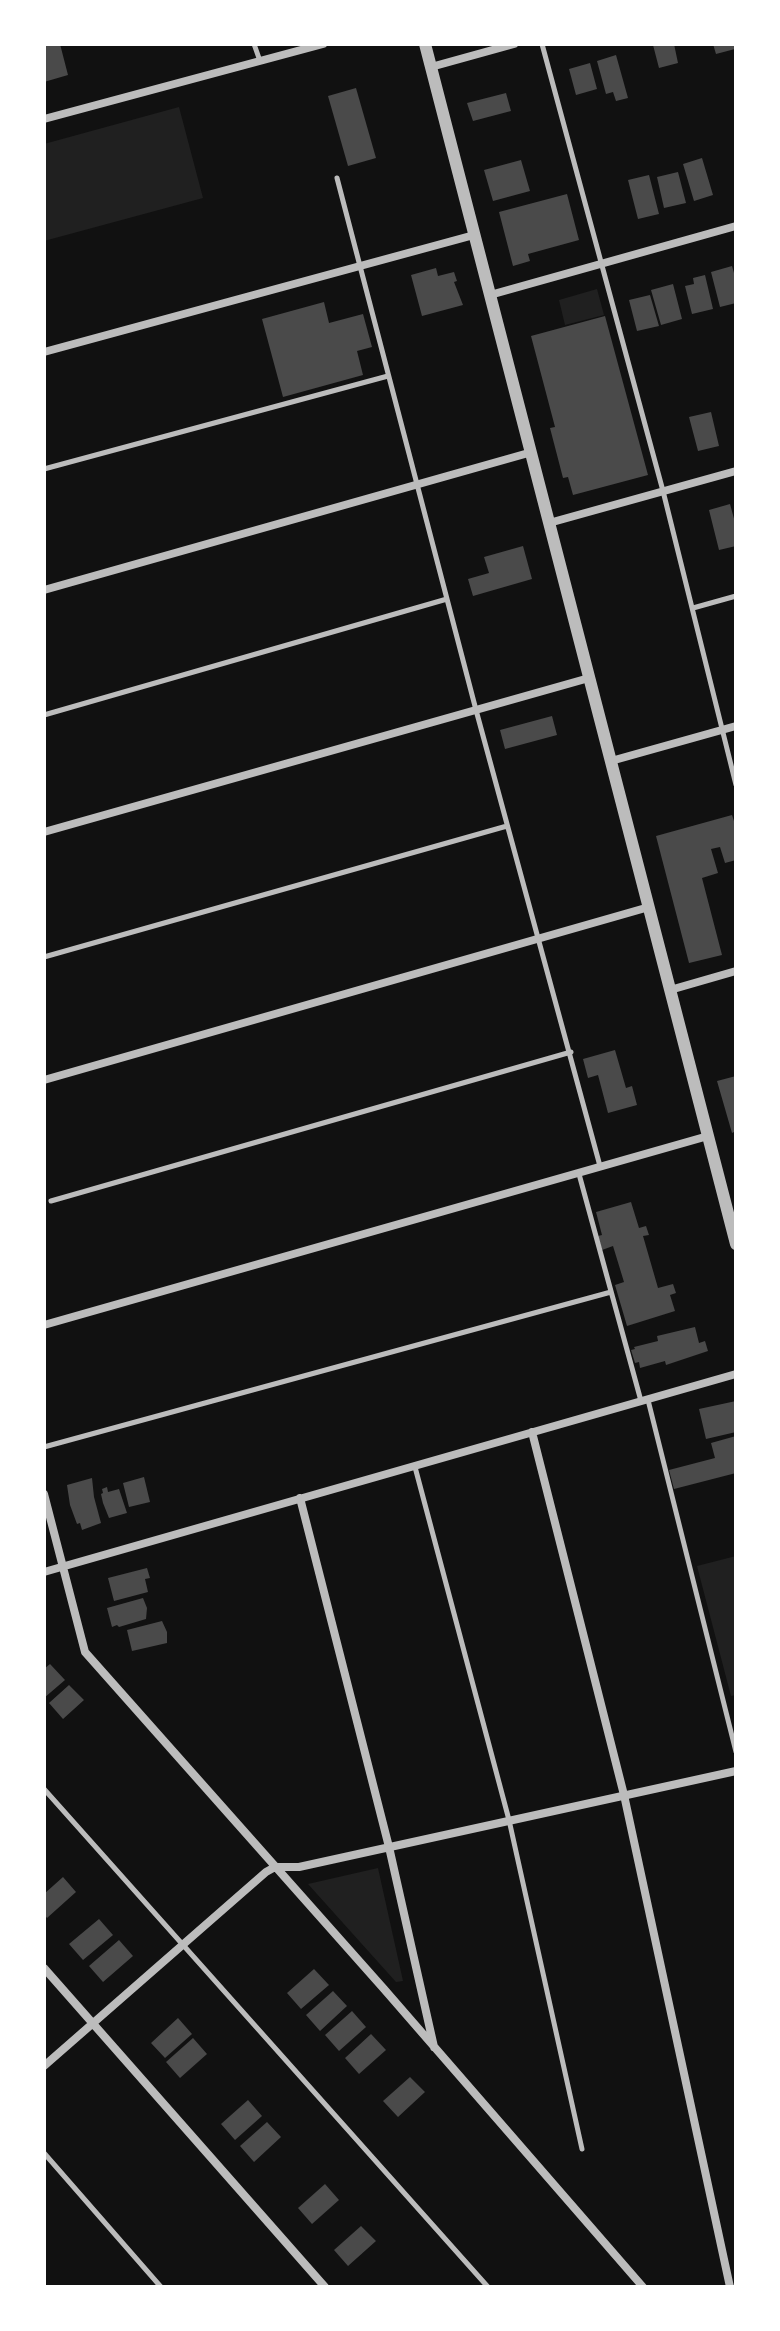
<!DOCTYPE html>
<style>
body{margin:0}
#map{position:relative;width:780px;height:2331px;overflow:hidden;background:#111;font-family:Literata,serif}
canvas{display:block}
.frame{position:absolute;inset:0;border:46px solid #fff;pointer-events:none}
</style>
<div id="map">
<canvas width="780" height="2331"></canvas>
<div class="frame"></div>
</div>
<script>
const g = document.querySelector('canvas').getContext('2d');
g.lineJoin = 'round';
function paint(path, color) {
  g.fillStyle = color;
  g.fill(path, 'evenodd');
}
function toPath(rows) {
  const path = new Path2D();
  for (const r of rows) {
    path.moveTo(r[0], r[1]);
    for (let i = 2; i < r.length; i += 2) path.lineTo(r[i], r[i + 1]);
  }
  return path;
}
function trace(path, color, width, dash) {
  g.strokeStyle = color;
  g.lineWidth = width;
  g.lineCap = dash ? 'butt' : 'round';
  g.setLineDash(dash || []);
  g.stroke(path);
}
paint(toPath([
 [179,107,203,198,44,241,44,144],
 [597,289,604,315,565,325,559,300],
 [736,1556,736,1695,731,1696,697,1566],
 [378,1868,403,1981,396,1982,308,1884]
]), '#202020');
paint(toPath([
 [44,44,60,44,68,75,44,82],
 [658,44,674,44,678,63,659,68,653,45],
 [713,44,734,44,735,49,716,54],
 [616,55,628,98,616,101,613,92,606,94,597,61],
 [590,63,597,89,576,95,569,69],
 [356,88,376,158,348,166,328,96],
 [506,93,511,111,473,121,467,103],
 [702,158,713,195,694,201,683,164],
 [521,160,530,191,493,201,484,170],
 [678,172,686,203,664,208,657,177],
 [649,175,659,214,638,219,628,180],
 [567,194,579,240,528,254,530,261,513,266,499,212],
 [732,266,736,280,736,303,720,307,711,272],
 [436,268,438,276,454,272,457,281,454,282,463,305,422,316,411,275],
 [705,275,713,309,692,314,685,286,694,284,693,278],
 [673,284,682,319,661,325,651,290],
 [650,295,659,326,637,331,629,300],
 [324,302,329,323,363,314,372,347,357,351,363,375,283,397,262,319],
 [605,316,648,475,573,495,568,477,563,478,550,428,555,427,531,336],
 [711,412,719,446,698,451,689,417],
 [730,504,736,526,736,546,719,550,709,510],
 [523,546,532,579,473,596,468,579,489,573,484,557],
 [552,716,557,735,505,749,500,730],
 [732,815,736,827,736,860,725,863,720,847,711,849,718,873,702,878,722,955,689,963,656,836],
 [615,1050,626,1088,632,1086,637,1105,608,1113,598,1075,588,1078,583,1059],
 [736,1076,736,1131,732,1133,717,1081],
 [631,1202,639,1228,646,1226,649,1235,643,1236,658,1288,673,1284,676,1293,670,1295,675,1311,627,1326,615,1285,624,1282,613,1246,602,1250,598,1236,602,1235,596,1212],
 [695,1327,699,1343,705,1341,708,1351,666,1365,665,1361,640,1368,639,1362,635,1363,631,1350,635,1349,634,1347,658,1341,657,1336],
 [736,1401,736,1432,706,1439,699,1409],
 [736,1436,736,1473,674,1489,669,1470,715,1458,711,1443],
 [144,1477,150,1502,129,1507,123,1483],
 [92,1478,94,1497,101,1523,82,1530,80,1523,77,1524,70,1505,67,1485],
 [107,1487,108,1492,119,1489,127,1513,109,1518,103,1503,101,1494,103,1493,102,1489],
 [147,1568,150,1578,145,1579,148,1592,114,1601,108,1578],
 [143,1598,147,1608,146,1619,119,1627,117,1625,112,1627,107,1608],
 [162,1621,167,1632,167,1643,132,1651,127,1630],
 [50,1664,65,1680,44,1698,44,1669],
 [69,1685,84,1700,63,1719,49,1703],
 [63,1877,76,1892,47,1918,44,1914,44,1894],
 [99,1919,113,1935,83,1960,69,1944],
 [119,1940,133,1956,103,1982,89,1966],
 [314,1969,329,1985,301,2009,287,1993],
 [333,1991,347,2006,320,2031,306,2015],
 [352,2011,366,2027,339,2051,325,2035],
 [178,2018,192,2034,165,2058,151,2043],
 [371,2034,386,2050,359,2074,345,2058],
 [193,2038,207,2054,180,2078,166,2062],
 [410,2077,425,2092,398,2117,383,2101],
 [248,2100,262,2116,235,2140,221,2124],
 [267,2122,281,2137,254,2162,240,2146],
 [325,2184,339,2200,312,2224,298,2208],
 [361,2226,376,2241,348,2266,334,2250]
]), '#4a4a4a');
trace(toPath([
 [254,44,260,61],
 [542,44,663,491,736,785],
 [337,178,476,710,600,1166],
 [44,469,388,376],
 [693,608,736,596],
 [44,715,447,599],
 [44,957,507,826],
 [579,1174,641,1401],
 [51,1201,571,1052],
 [648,1400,736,1752],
 [44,1447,611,1292],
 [415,1467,509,1820,582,2149],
 [44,1789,488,2287],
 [44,2153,161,2287]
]), '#bcbcbc', 5);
trace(toPath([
 [431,67,514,44],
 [44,119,323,44],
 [490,295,736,226],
 [44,352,474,235],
 [549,523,736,471],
 [44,590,532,452],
 [611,761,736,726],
 [44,832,589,678],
 [670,990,736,971],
 [44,1080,649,907],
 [44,1325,708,1136],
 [532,1432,624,1795,730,2287],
 [44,1494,85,1652,384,1989,643,2287],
 [300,1498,389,1847,434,2047],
 [44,1572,736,1374],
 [44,1968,325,2287],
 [44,2066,266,1872,275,1867,299,1867,736,1771]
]), '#bcbcbc', 8);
trace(toPath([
 [425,44,736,1244]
]), '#bcbcbc', 12);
</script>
